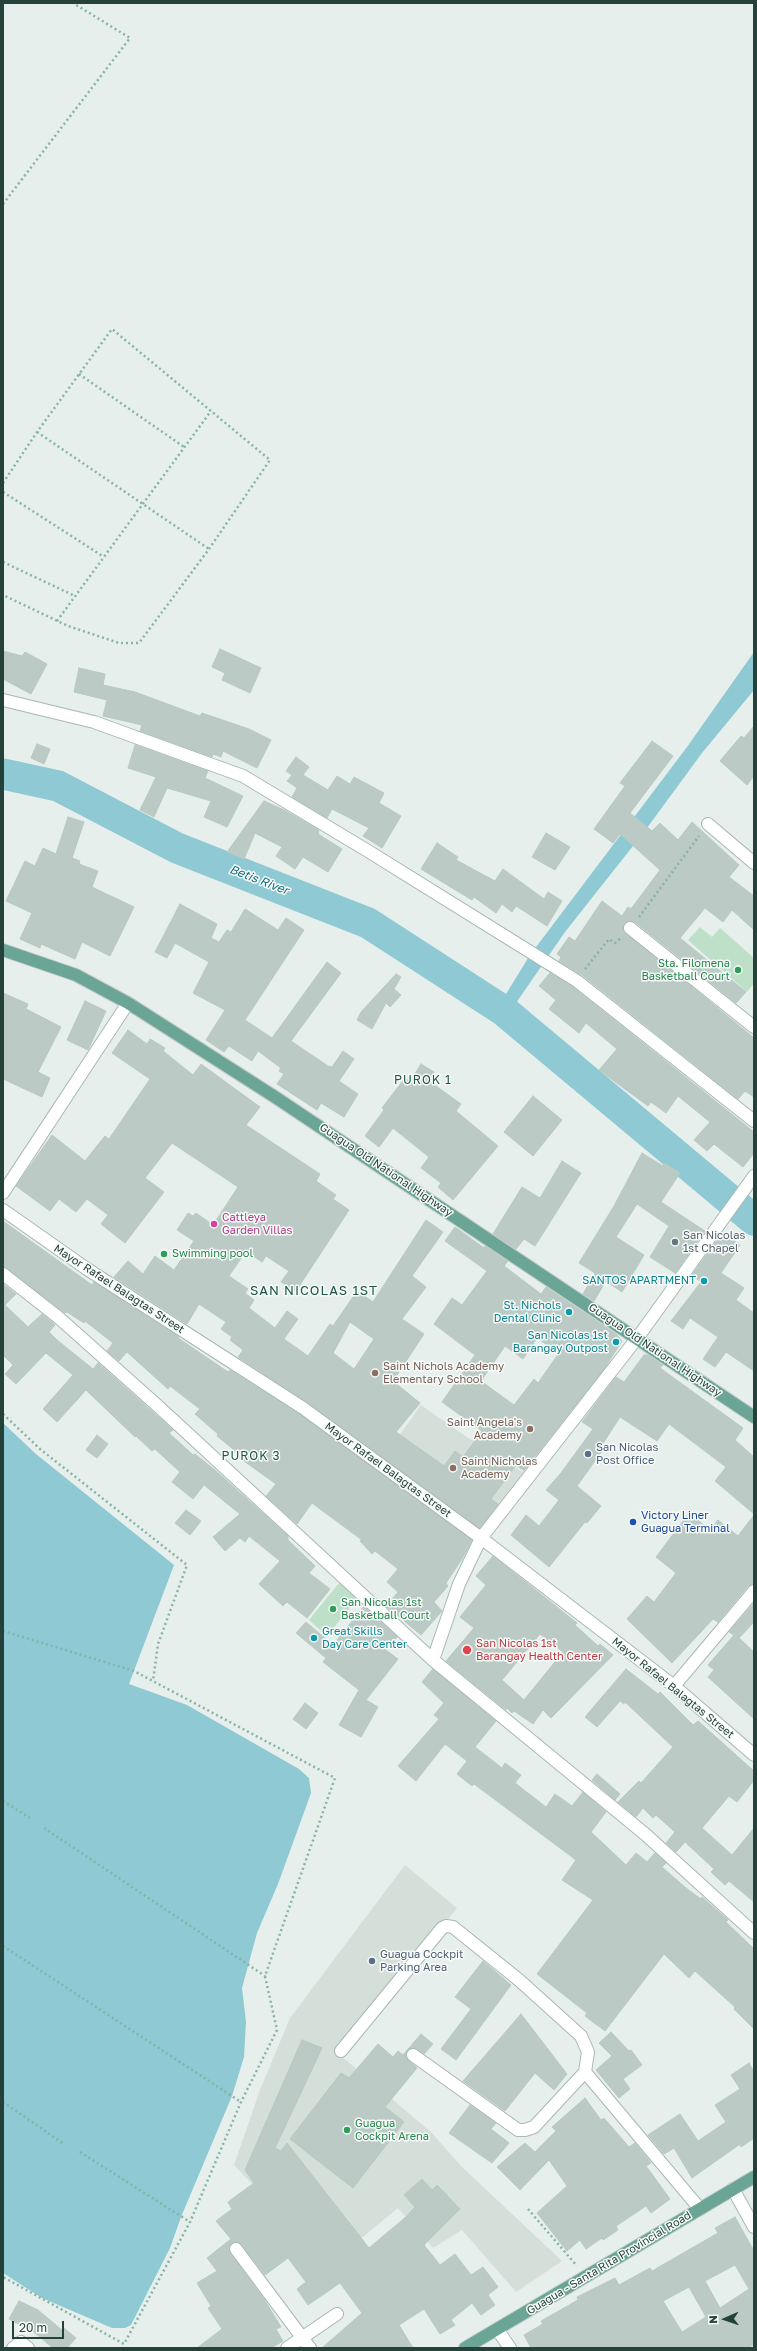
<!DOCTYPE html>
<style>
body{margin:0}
#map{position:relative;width:757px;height:2351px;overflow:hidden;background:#e6efeb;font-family:"Golos Text",sans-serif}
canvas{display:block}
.frame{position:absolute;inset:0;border:4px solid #24423a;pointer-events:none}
.north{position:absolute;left:705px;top:2299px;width:40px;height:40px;-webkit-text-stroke:3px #f7fbf9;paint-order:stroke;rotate:268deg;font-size:11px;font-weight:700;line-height:16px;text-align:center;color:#24423a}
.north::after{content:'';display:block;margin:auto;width:14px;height:18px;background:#24423a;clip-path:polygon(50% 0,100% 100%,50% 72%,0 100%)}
.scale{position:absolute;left:12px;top:2321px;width:52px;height:18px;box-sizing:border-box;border:2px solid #24423a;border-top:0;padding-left:5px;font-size:12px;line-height:14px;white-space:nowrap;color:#24423a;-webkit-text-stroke:3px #f7fbf9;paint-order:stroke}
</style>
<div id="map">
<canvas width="757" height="2351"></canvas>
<div class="frame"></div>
<div class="north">N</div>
<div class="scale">20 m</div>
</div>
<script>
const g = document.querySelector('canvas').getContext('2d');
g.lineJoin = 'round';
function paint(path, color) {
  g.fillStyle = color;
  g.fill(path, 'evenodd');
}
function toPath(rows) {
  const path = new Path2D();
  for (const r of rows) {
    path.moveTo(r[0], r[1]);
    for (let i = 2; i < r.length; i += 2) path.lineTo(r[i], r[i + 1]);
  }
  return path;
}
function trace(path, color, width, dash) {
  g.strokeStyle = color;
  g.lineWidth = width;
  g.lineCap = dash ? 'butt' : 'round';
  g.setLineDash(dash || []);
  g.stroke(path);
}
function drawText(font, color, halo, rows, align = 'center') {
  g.font = font + ' "Golos Text",sans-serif';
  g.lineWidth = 3;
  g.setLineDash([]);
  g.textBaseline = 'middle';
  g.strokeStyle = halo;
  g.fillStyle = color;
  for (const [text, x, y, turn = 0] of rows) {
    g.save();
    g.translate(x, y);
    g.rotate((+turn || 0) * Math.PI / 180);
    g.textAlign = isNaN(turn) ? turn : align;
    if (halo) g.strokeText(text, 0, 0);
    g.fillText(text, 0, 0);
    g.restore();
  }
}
paint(toPath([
 [560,1378,586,1397,529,1476,486,1444,485,1445,525,1474,482,1536,380,1463,421,1405,471,1440,478,1430,490,1438],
 [405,1865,457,1908,340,2055,431,2132,461,2166,562,2261,516,2292,462,2230,433,2248,398,2208,346,2251,290,2224,234,2165,260,2090,290,2018]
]), '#d4dfda');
paint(toPath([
 [700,927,712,937,720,928,754,958,754,983,747,992,688,940],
 [339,1583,358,1598,327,1636,309,1620]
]), '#bfe0c8');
paint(toPath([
 [754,652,754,690,702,753,644,832,565,932,516,1003,507,1006,506,994,530,955,687,747],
 [3,1423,36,1454,174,1565,129,1684,187,1705,299,1769,309,1778,311,1793,278,1884,257,1933,242,1988,246,2022,244,2057,232,2096,181,2217,170,2248,131,2325,125,2328,112,2328,42,2298,3,2273]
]), '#8ec9d4');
trace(toPath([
 [3,774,58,786,177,848,368,923,504,1011,754,1220]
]), '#8ec9d4', 31);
const building = toPath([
 [220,649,261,668,250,693,222,680,225,673,212,667,220,649],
 [3,651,22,656,25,652,47,664,31,694,3,679,3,651],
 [79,668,105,674,103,685,135,692,200,716,202,713,249,729,271,740,257,768,223,751,221,757,213,754,212,757,140,731,142,725,103,716,107,700,74,692,79,668],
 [754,726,754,776,747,785,720,761,741,736,744,738,754,726],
 [652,741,673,756,630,813,652,831,660,823,678,840,692,822,739,865,729,877,754,896,754,930,732,910,723,922,705,908,680,938,746,992,736,1003,635,922,627,921,623,926,623,930,754,1038,754,1097,745,1091,738,1099,582,975,559,961,561,957,557,954,569,937,575,941,602,901,622,916,628,907,631,909,660,870,620,834,613,843,594,829,625,786,620,783,652,741],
 [37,744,50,749,44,764,31,758,37,744],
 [135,745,208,771,205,778,243,796,227,827,204,817,211,801,167,788,154,817,140,810,156,777,128,768,135,745],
 [296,757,309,767,303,775,328,790,337,776,350,784,354,777,384,793,379,803,401,816,382,848,363,836,369,828,332,809,327,818,292,797,297,788,287,781,292,775,286,771,296,757],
 [264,801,284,810,319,830,318,834,342,849,328,872,303,857,295,869,276,856,282,847,255,833,244,859,227,852,264,801],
 [68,817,84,822,72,858,80,861,79,864,98,871,92,887,134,907,110,956,82,942,75,959,41,944,40,948,20,939,32,913,6,901,25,861,35,866,43,848,56,854,68,817],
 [546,833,570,847,555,870,532,857,546,833],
 [437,843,458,857,456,860,495,881,503,869,544,899,548,892,562,901,547,926,516,906,512,912,502,904,496,913,474,897,472,900,421,869,437,843],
 [180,904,217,924,211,938,219,942,227,930,231,932,245,909,278,930,286,918,304,930,245,1020,272,1038,327,962,341,973,291,1041,328,1066,332,1067,343,1051,354,1059,339,1081,358,1094,344,1117,321,1103,317,1110,277,1084,284,1074,279,1071,281,1068,258,1051,252,1061,229,1046,224,1052,206,1040,225,1010,193,993,209,962,175,943,167,958,155,952,180,904],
 [550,973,573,987,754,1132,754,1153,743,1167,714,1144,707,1151,694,1140,710,1122,678,1096,666,1113,651,1102,648,1106,599,1070,617,1049,586,1023,579,1033,549,1009,556,1000,539,986,550,973],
 [396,974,401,977,394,989,401,995,390,1007,386,1003,372,1029,357,1020,361,1012,396,974],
 [3,993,28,1004,26,1009,61,1027,38,1072,50,1078,42,1097,3,1079,3,993],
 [85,1001,106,1011,88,1050,67,1040,85,1001],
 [128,1030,147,1044,150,1039,165,1048,163,1051,193,1075,201,1064,260,1107,246,1125,320,1174,316,1181,336,1195,333,1199,349,1210,296,1291,281,1282,289,1271,266,1256,262,1262,246,1251,229,1276,248,1289,245,1293,254,1300,249,1308,275,1328,287,1311,298,1319,284,1339,308,1356,330,1324,333,1326,357,1291,373,1302,426,1220,443,1232,412,1276,426,1287,402,1319,424,1334,393,1381,420,1403,396,1432,444,1466,455,1451,463,1457,482,1431,442,1402,475,1355,434,1324,452,1298,462,1305,487,1271,445,1241,455,1227,484,1248,485,1246,508,1261,504,1266,541,1294,546,1287,616,1334,622,1341,604,1369,524,1470,516,1465,491,1499,498,1504,480,1528,307,1402,238,1357,243,1350,230,1340,232,1337,221,1329,226,1322,199,1304,187,1324,114,1277,128,1261,143,1274,155,1256,174,1270,194,1241,177,1230,188,1213,193,1216,196,1213,213,1225,238,1187,172,1143,145,1178,164,1192,125,1243,101,1224,108,1215,87,1199,76,1212,59,1199,50,1211,16,1186,52,1135,85,1161,105,1136,109,1139,150,1079,112,1053,128,1030],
 [350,1322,374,1339,354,1369,333,1353,350,1322],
 [537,1338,559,1353,538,1383,534,1379,514,1405,481,1381,505,1346,523,1359,537,1338],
 [421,1064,434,1072,429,1081,461,1104,456,1111,498,1146,453,1200,438,1187,441,1183,421,1168,429,1157,393,1128,379,1147,365,1136,384,1110,382,1108,405,1078,410,1082,421,1064],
 [533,1096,562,1120,533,1156,504,1132,533,1096],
 [642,1153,663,1166,665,1163,680,1173,661,1202,705,1231,675,1273,650,1257,669,1226,637,1204,616,1237,644,1255,622,1292,606,1281,594,1301,583,1294,595,1273,579,1263,614,1206,642,1153],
 [562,1161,581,1173,535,1246,524,1239,516,1249,493,1234,522,1187,540,1198,562,1161],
 [3,1221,92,1285,94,1282,179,1337,178,1338,228,1372,230,1370,299,1414,472,1540,462,1559,446,1583,448,1586,434,1602,442,1611,421,1635,386,1606,398,1592,387,1582,398,1569,375,1551,372,1554,360,1541,362,1540,312,1503,297,1524,266,1496,276,1484,237,1456,238,1453,217,1436,218,1434,195,1414,200,1409,170,1386,168,1389,127,1352,119,1361,107,1351,113,1343,85,1321,84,1323,67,1312,65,1313,3,1267,3,1221],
 [724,1234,740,1245,721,1273,744,1288,736,1300,754,1313,754,1371,726,1352,715,1367,703,1359,718,1337,690,1318,683,1329,671,1321,701,1282,692,1275,718,1239,720,1240,724,1234],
 [3,1284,16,1294,5,1305,28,1327,42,1314,53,1323,55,1325,49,1332,57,1340,93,1369,98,1363,173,1430,169,1433,193,1455,195,1454,216,1471,288,1536,288,1540,315,1566,309,1573,330,1589,307,1618,287,1602,283,1606,259,1584,280,1561,249,1536,245,1542,240,1538,225,1551,213,1537,240,1514,204,1485,193,1499,172,1482,180,1472,155,1449,152,1451,136,1436,135,1437,86,1390,57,1422,43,1409,73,1375,46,1353,16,1384,5,1374,13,1365,3,1355,3,1284],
 [644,1355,648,1355,663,1365,660,1368,743,1428,735,1440,754,1457,754,1514,715,1481,726,1467,669,1424,657,1441,620,1417,602,1445,605,1447,577,1486,601,1506,587,1523,585,1522,549,1567,511,1535,526,1515,539,1526,559,1500,546,1490,561,1473,593,1429,582,1422,616,1377,624,1382,644,1355],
 [97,1435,108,1444,97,1458,86,1450,97,1435],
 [186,1510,201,1521,190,1535,175,1523,186,1510],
 [689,1513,710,1530,718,1520,738,1536,754,1515,754,1584,748,1586,718,1622,713,1619,672,1663,627,1619,647,1596,654,1602,676,1573,656,1557,689,1513],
 [493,1556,577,1623,575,1625,598,1646,600,1644,613,1655,551,1718,543,1710,533,1724,514,1711,512,1713,507,1708,506,1710,446,1661,474,1628,460,1617,486,1585,476,1576,493,1556],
 [540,1634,563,1652,524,1700,502,1680,540,1634],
 [754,1603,754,1622,739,1638,754,1652,754,1719,708,1677,714,1670,708,1665,734,1635,729,1632,754,1603],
 [364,1606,397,1637,386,1650,398,1659,366,1700,378,1707,361,1737,339,1725,359,1690,323,1662,326,1658,296,1633,306,1622,333,1645,364,1606],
 [433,1669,496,1721,475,1747,502,1768,505,1763,521,1775,515,1783,546,1807,555,1794,572,1806,583,1792,606,1812,591,1832,626,1865,636,1853,647,1862,655,1853,666,1863,662,1867,686,1888,701,1899,702,1897,728,1920,726,1922,754,1949,754,2029,734,2009,735,2007,695,1971,689,1978,664,1954,605,2031,585,2016,587,2013,537,1974,593,1900,562,1880,576,1860,474,1784,472,1786,457,1774,467,1761,445,1744,416,1781,398,1766,439,1719,434,1715,444,1703,422,1682,433,1669],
 [626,1669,658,1694,660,1692,693,1725,698,1721,754,1771,754,1780,737,1802,729,1796,702,1828,732,1855,754,1828,754,1902,729,1881,725,1885,711,1872,714,1869,685,1842,676,1852,666,1843,675,1832,656,1815,653,1818,643,1808,636,1817,618,1802,639,1781,641,1783,673,1747,625,1702,624,1704,620,1701,597,1727,585,1717,626,1669],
 [305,1703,318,1713,306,1729,293,1719,305,1703],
 [597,1774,620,1794,615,1800,592,1780,597,1774],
 [483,1961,511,1985,456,2060,441,2049,471,2009,455,1997,483,1961],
 [521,2014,567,2074,554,2090,535,2073,505,2111,463,2081,521,2014],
 [611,2032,629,2051,631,2050,642,2065,623,2079,630,2089,619,2098,596,2070,612,2056,599,2043,611,2032],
 [421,2034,433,2044,424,2054,414,2048,407,2050,406,2058,417,2068,385,2107,404,2122,353,2188,290,2139,341,2073,349,2078,378,2044,393,2057,398,2051,403,2055,421,2034],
 [302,2040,322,2048,275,2148,281,2151,287,2143,369,2248,407,2216,415,2207,404,2195,422,2179,432,2190,437,2185,460,2209,424,2245,440,2265,455,2254,471,2275,483,2267,498,2287,488,2295,495,2305,481,2315,472,2303,451,2320,455,2325,440,2334,424,2309,399,2325,413,2348,322,2348,362,2313,340,2283,308,2305,297,2289,306,2282,288,2258,265,2275,242,2245,236,2242,229,2246,230,2253,264,2299,281,2327,276,2329,283,2341,271,2348,197,2348,222,2329,208,2308,211,2306,197,2283,217,2271,207,2258,231,2239,216,2221,232,2209,228,2202,254,2183,245,2170,302,2040],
 [749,2063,754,2072,754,2138,741,2147,740,2144,692,2178,674,2148,664,2154,648,2135,680,2114,698,2141,726,2122,715,2105,740,2089,731,2075,749,2063],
 [585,2098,601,2120,604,2118,629,2147,635,2143,651,2163,646,2166,670,2199,651,2213,646,2206,616,2226,618,2230,603,2240,602,2238,586,2249,580,2240,567,2251,537,2213,567,2186,549,2160,520,2190,497,2167,525,2143,535,2152,556,2131,552,2127,585,2098],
 [470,2105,496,2123,491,2129,509,2143,492,2163,449,2133,470,2105],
 [735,2217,754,2251,754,2344,748,2348,531,2348,524,2335,543,2324,541,2321,578,2300,577,2297,615,2278,619,2285,650,2268,652,2271,718,2233,715,2228,735,2217],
 [735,2265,749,2289,720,2308,705,2281,735,2265],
 [689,2287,706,2317,682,2332,663,2301,689,2287],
 [19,2301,38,2310,62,2330,64,2328,76,2338,67,2348,53,2348,24,2324,22,2326,9,2319,19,2301]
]);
paint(building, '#bbcac4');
trace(building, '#b8c9c2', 1);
const minor = toPath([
 [3,700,94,722,243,776,368,851,577,981,754,1121],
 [708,824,754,863],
 [630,928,754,1027],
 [3,1193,128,1003],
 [3,1210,87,1269,303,1408,481,1538,674,1686,754,1755],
 [3,1274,58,1317,159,1407,433,1660,645,1834,754,1933],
 [433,1660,459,1584,481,1538,638,1337,754,1176],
 [674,1686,754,1591],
 [341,2051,442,1928,446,1926,453,1927,519,1980,581,2036,588,2052,585,2072,534,2127,525,2130,518,2130,413,2055],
 [585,2072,700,2209],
 [733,2189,754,2227],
 [236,2249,310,2348],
 [497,2329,510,2348],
 [13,2348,21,2342,28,2348],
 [287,2348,337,2314]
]);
const major = toPath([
 [3,950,76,975,128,1003,275,1097,754,1417],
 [465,2348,754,2177]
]);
trace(minor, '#a8b8b2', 14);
trace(major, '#c2cac8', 14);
trace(toPath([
 [3,204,130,38,73,3],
 [79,374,184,447],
 [37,432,209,549],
 [3,483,37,432,112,329,270,460,209,549,139,643,119,643,68,626,3,595],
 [3,492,104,557],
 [3,562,75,596],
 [57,621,211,411],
 [639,917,699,836],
 [585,969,609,939,615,943,620,939],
 [3,1414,40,1449,187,1565,158,1644,153,1681],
 [3,1631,134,1671,335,1778,265,1976,277,2030,241,2102,190,2222,124,2344,3,2277],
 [3,1801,30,1818],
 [44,1828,265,1976],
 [3,1946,241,2102],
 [3,2102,64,2144],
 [80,2152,190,2222],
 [528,2209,577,2266]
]), '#86b3a5', 2.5, [2, 3]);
trace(minor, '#fff', 12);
trace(major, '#6aa596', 12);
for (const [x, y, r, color] of [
 [738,970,4,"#2e9e5b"],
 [214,1224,4,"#d1479c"],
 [675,1242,4,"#6b7280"],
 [164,1254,4,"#2e9e5b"],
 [704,1281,4,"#0f9aa8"],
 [569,1312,4,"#0f9aa8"],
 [616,1342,4,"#0f9aa8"],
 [375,1373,4,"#8d6e63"],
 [530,1429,4,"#8d6e63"],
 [588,1454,4,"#5c6f8a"],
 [453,1468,4,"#8d6e63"],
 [633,1522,4,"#1a4fb4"],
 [333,1609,4,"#2e9e5b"],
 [314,1638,4,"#0f9aa8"],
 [467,1650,5,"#e0444e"],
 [372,1961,4,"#5c6f8a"],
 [347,2130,4,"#2e9e5b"]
]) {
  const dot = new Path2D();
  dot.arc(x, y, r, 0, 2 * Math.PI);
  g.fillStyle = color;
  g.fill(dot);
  trace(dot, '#f7fbf9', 1.5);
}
drawText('11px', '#27864d', '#f7fbf9', [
 ["Sta. Filomena",730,964,"right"],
 ["Basketball Court",730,977,"right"],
 ["Swimming pool",172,1254],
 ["San Nicolas 1st",341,1603],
 ["Basketball Court",341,1616],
 ["Guagua",355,2124],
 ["Cockpit Arena",355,2137]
], 'left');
drawText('11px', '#24423a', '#f7fbf9', [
 ["Guagua Old National Highway",386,1170,34],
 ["Mayor Rafael Balagtas Street",119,1289,33],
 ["Guagua Old National Highway",655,1350,34],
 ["Mayor Rafael Balagtas Street",388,1470,36],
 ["Mayor Rafael Balagtas Street",673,1688,39],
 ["Guagua - Santa Rita Provincial Road",609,2263,-31]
]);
drawText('11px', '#b23c85', '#f7fbf9', [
 ["Cattleya",222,1218],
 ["Garden Villas",222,1231]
], 'left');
drawText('11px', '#5b616d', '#f7fbf9', [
 ["San Nicolas",683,1236],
 ["1st Chapel",683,1249]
], 'left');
drawText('11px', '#0d838f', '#f7fbf9', [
 ["SANTOS APARTMENT",696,1281],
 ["St. Nichols",561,1306],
 ["Dental Clinic",561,1319],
 ["San Nicolas 1st",608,1336],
 ["Barangay Outpost",608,1349],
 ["Great Skills",322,1632,"left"],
 ["Day Care Center",322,1645,"left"]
], 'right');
drawText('11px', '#785e54', '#f7fbf9', [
 ["Saint Nichols Academy",383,1367],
 ["Elementary School",383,1380],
 ["Saint Angela's",522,1423,"right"],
 ["Academy",522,1436,"right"],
 ["Saint Nicholas",461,1462],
 ["Academy",461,1475]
], 'left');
drawText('11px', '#4e5e75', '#f7fbf9', [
 ["San Nicolas",596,1448],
 ["Post Office",596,1461],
 ["Guagua Cockpit",380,1955],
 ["Parking Area",380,1968]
], 'left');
drawText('11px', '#164399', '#f7fbf9', [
 ["Victory Liner",641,1516],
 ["Guagua Terminal",641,1529]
], 'left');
drawText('11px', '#be3a42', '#f7fbf9', [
 ["San Nicolas 1st",476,1644],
 ["Barangay Health Center",476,1657]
], 'left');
drawText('italic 12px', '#1c6f80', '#f7fbf9', [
 ["Betis River",259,880,21]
]);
g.letterSpacing = '1px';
drawText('12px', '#1f5548', '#f7fbf9', [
 ["PUROK 1",423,1080],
 ["PUROK 3",251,1456]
]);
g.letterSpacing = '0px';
g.letterSpacing = '1px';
drawText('13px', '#1f5548', '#f7fbf9', [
 ["SAN NICOLAS 1ST",314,1291]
]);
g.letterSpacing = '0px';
</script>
